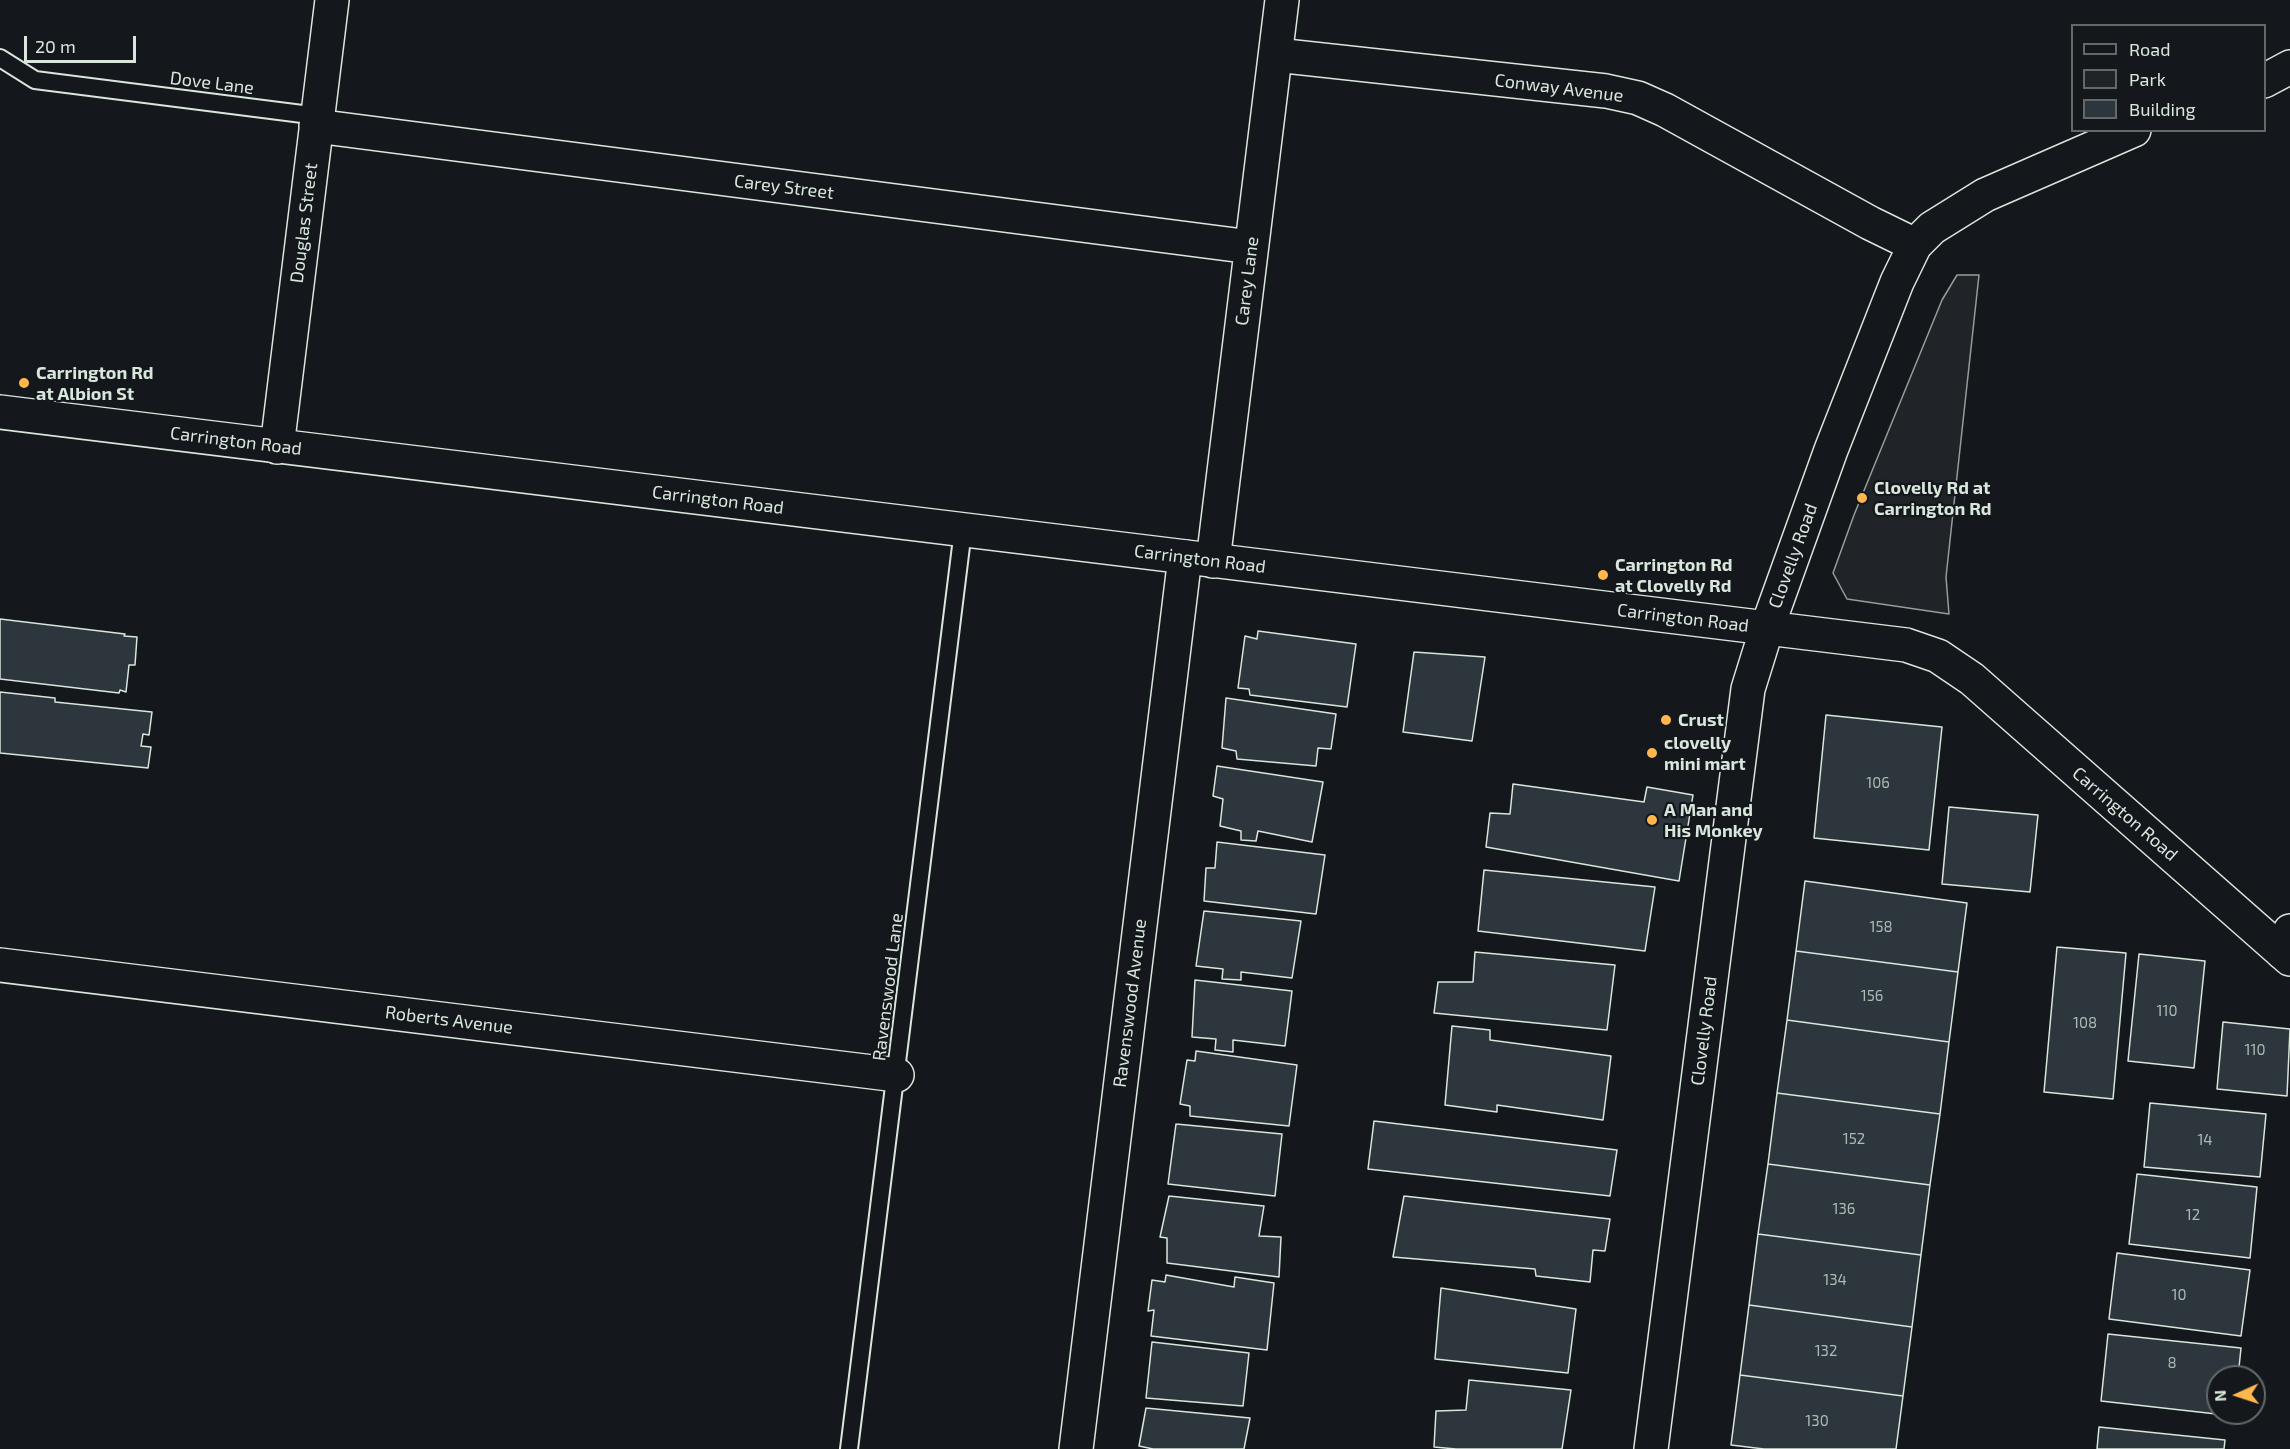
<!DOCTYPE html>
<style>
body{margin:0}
#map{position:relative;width:2290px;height:1449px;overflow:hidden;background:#14181c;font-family:"Exo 2",sans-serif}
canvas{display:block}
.legend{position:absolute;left:2071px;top:24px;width:195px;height:108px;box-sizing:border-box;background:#14181c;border:2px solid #626a69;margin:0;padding:8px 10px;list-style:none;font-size:18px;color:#d8e6dc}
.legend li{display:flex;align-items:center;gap:12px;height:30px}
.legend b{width:30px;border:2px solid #626a69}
.north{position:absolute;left:2206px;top:1365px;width:60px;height:60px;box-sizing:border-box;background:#14181c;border:2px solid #626a69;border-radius:50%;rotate:267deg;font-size:16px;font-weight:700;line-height:24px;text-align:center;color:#d8e6dc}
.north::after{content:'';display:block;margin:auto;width:21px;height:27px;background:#ffb74d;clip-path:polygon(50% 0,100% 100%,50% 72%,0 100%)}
.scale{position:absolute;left:24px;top:36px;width:112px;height:27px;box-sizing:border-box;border:3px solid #d8e6dc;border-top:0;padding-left:8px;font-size:18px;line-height:21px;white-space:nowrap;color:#d8e6dc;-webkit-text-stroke:4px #14181c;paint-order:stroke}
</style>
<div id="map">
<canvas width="2290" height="1449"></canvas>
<ul class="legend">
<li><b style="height:8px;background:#14181c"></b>Road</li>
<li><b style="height:16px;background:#202428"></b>Park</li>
<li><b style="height:16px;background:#2c363c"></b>Building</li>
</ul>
<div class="north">N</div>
<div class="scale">20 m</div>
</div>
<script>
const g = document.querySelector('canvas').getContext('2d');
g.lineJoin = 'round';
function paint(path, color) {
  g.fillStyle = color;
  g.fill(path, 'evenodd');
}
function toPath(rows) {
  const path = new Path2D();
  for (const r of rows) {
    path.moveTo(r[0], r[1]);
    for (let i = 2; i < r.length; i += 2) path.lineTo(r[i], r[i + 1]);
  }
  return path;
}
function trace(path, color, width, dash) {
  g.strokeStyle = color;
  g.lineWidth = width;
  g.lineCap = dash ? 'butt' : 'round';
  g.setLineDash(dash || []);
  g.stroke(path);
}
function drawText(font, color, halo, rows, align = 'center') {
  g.font = font + ' "Exo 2",sans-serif';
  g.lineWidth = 4.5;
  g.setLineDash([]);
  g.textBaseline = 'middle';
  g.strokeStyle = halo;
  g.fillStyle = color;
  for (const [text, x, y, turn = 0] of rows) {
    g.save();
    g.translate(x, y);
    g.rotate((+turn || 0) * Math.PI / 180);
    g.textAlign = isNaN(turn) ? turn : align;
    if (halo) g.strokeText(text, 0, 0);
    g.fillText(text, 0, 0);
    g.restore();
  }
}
const green = toPath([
 [1957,275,1979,275,1946,577,1949,614,1847,599,1833,573,1854,515,1942,300,1957,275]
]);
paint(green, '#202428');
trace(green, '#939e99', 1.5);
const building = toPath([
 [0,619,125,634,124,636,137,637,135,665,129,665,126,692,120,690,119,693,0,679,0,619],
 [1258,631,1356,644,1347,707,1250,695,1249,689,1238,688,1245,636,1257,639,1258,631],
 [1414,652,1485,657,1472,741,1403,732,1414,652],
 [0,692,55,698,55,702,152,712,149,735,143,734,141,746,151,747,148,768,0,753,0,692],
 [1226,698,1336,714,1331,749,1318,748,1316,766,1237,759,1236,751,1222,748,1226,698],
 [1826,715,1942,727,1929,850,1814,838,1826,715],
 [1217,766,1323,782,1312,842,1258,831,1256,841,1241,840,1241,831,1220,826,1223,799,1213,796,1217,766],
 [1513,784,1644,802,1647,787,1693,795,1679,881,1486,847,1490,813,1510,814,1513,784],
 [1949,807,2038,815,2030,892,1942,884,1949,807],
 [1217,842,1325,855,1316,914,1204,901,1206,868,1215,868,1217,842],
 [1484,870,1655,887,1645,951,1478,931,1484,870],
 [1805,881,1967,903,1958,972,1796,951,1805,881],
 [1204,911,1301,921,1292,978,1241,972,1241,980,1222,979,1223,969,1196,966,1204,911],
 [2057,947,2126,953,2113,1099,2044,1092,2057,947],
 [1796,951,1958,972,1949,1042,1787,1020,1796,951],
 [1475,952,1615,965,1607,1030,1434,1013,1438,982,1473,982,1475,952],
 [2139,954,2205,961,2194,1068,2128,1061,2139,954],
 [1195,980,1292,991,1285,1046,1233,1040,1233,1052,1215,1050,1216,1039,1192,1037,1195,980],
 [1787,1020,1949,1042,1940,1114,1777,1093,1787,1020],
 [2223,1022,2290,1029,2287,1096,2217,1089,2223,1022],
 [1452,1026,1490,1030,1490,1040,1611,1056,1603,1120,1497,1105,1497,1112,1445,1105,1452,1026],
 [1196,1051,1297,1065,1289,1126,1190,1116,1190,1106,1180,1104,1187,1060,1195,1061,1196,1051],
 [1777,1093,1940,1114,1930,1185,1768,1164,1777,1093],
 [2150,1103,2266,1114,2260,1177,2144,1167,2150,1103],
 [1374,1121,1617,1150,1610,1196,1368,1169,1374,1121],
 [1176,1124,1282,1134,1275,1196,1168,1184,1176,1124],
 [1768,1164,1930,1185,1921,1255,1758,1234,1768,1164],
 [2137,1174,2257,1187,2250,1258,2129,1244,2137,1174],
 [1169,1196,1264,1206,1259,1236,1281,1237,1279,1277,1167,1263,1167,1238,1160,1237,1169,1196],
 [1404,1196,1610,1219,1605,1251,1593,1250,1590,1282,1536,1276,1535,1269,1393,1257,1404,1196],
 [1758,1234,1921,1255,1912,1327,1749,1305,1758,1234],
 [2117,1253,2250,1270,2241,1336,2109,1319,2117,1253],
 [1166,1275,1234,1287,1235,1277,1274,1283,1267,1350,1151,1336,1154,1310,1148,1311,1152,1280,1165,1282,1166,1275],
 [1441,1288,1576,1309,1568,1373,1435,1359,1441,1288],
 [1749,1305,1912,1327,1903,1396,1740,1375,1749,1305],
 [2108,1334,2241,1348,2238,1377,2218,1377,2218,1413,2234,1413,2234,1416,2101,1401,2108,1334],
 [1152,1342,1249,1353,1243,1406,1146,1398,1152,1342],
 [1740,1375,1903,1396,1896,1449,1764,1449,1731,1445,1740,1375],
 [1469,1380,1571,1390,1562,1449,1456,1449,1434,1447,1436,1411,1466,1410,1469,1380],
 [1146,1408,1250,1418,1244,1449,1153,1449,1139,1446,1146,1408],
 [2099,1427,2225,1440,2224,1449,2097,1449,2099,1427]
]);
paint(building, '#2c363c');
trace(building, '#d8e6dc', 1.5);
const lane = toPath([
 [0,58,35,80,318,116],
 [849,1449,963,530]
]);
const street = toPath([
 [1276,55,1606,91,1638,98,1665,110,1870,223,1915,245],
 [316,126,1251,247],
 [277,447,332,0],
 [1213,561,1282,0],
 [2282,952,2290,931],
 [0,965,897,1075],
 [1076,1449,1185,557]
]);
const secondary = toPath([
 [2264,81,2290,67],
 [0,412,1906,645,1938,656,1972,679,2290,959],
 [1651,1449,1748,689,1767,628,1831,450,1897,282,1915,245,1932,228,1985,195,2134,130]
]);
trace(lane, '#d8e6dc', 20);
trace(street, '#d8e6dc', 36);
trace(secondary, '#d8e6dc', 36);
trace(lane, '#14181c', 16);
trace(street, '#14181c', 33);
trace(secondary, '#14181c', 33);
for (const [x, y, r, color] of [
 [24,383,6,"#ffb74d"],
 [1862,498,6,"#ffb74d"],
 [1603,575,6,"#ffb74d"],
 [1666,720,6,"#ffb74d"],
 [1652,753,6,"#ffb74d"],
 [1652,820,6,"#ffb74d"]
]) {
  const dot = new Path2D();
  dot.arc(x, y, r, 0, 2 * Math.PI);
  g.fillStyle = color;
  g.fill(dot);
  trace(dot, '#14181c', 2);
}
drawText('15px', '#adbab4', null, [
 ["106",1878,783],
 ["158",1881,927],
 ["156",1872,996],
 ["110",2167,1011],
 ["108",2085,1023],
 ["110",2255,1050],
 ["152",1854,1139],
 ["14",2205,1140],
 ["136",1844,1209],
 ["12",2193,1215],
 ["134",1835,1280],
 ["10",2179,1295],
 ["132",1826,1351],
 ["8",2172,1363],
 ["130",1817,1421]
]);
drawText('18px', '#d8e6dc', '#14181c', [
 ["Dove Lane",212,83,7],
 ["Conway Avenue",1559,88,7],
 ["Carey Street",784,187,7],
 ["Douglas Street",304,223,-83],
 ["Carey Lane",1247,281,-83],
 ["Carrington Road",236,441,7],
 ["Carrington Road",718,500,7],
 ["Clovelly Road",1793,556,-70],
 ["Carrington Road",1200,559,7],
 ["Carrington Road",1683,618,7],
 ["Carrington Road",2125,814,41],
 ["Ravenswood Lane",888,987,-83],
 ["Ravenswood Avenue",1130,1003,-83],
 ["Roberts Avenue",449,1020,7],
 ["Clovelly Road",1704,1031,-83]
]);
drawText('bold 18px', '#d8e6dc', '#14181c', [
 ["Carrington Rd",36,373],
 ["at Albion St",36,394],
 ["Clovelly Rd at",1874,488],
 ["Carrington Rd",1874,509],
 ["Carrington Rd",1615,565],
 ["at Clovelly Rd",1615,586],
 ["Crust",1678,720],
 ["clovelly",1664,743],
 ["mini mart",1664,764],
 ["A Man and",1664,810],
 ["His Monkey",1664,831]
], 'left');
</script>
